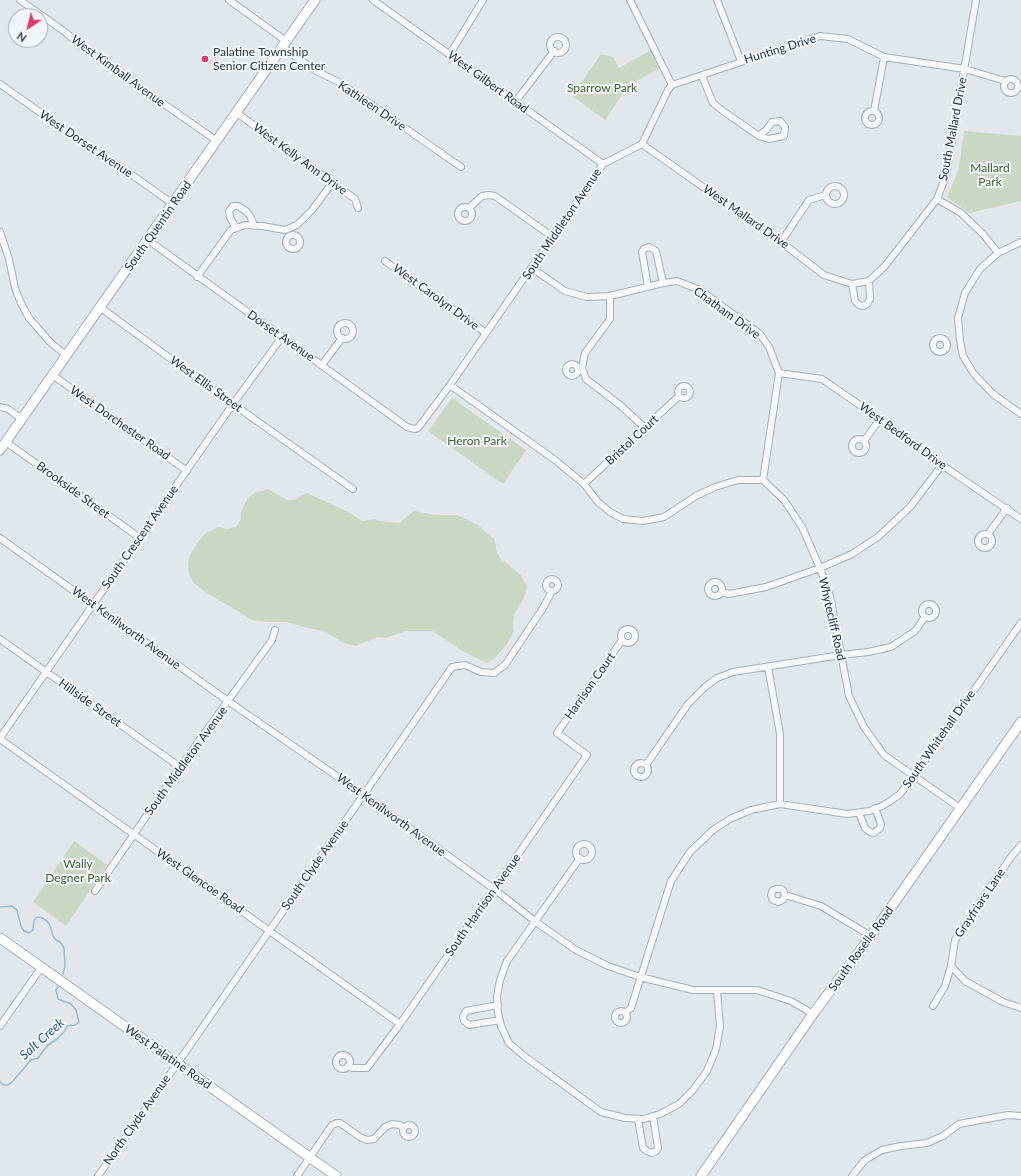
<!DOCTYPE html>
<style>
body{margin:0}
#map{position:relative;width:1021px;height:1176px;overflow:hidden;background:#e2e7ec;font-family:Lato,sans-serif}
canvas{display:block}
.north{position:absolute;left:8px;top:8px;width:40px;height:40px;box-sizing:border-box;background:#f2f6f9;border:1px solid #a1aab1;border-radius:50%;rotate:215deg;font-size:11px;font-weight:700;line-height:16px;text-align:center;color:#283746}
.north::after{content:'';display:block;margin:auto;width:14px;height:18px;background:#de3a6a;clip-path:polygon(50% 0,100% 100%,50% 72%,0 100%)}
</style>
<div id="map">
<canvas width="1021" height="1176"></canvas>
<div class="north">N</div>
</div>
<script>
const g = document.querySelector('canvas').getContext('2d');
g.lineJoin = 'round';
function paint(path, color) {
  g.fillStyle = color;
  g.fill(path, 'evenodd');
}
function toPath(rows) {
  const path = new Path2D();
  for (const r of rows) {
    if (r.length === 3) {
      path.moveTo(r[0] + r[2], r[1]);
      path.arc(r[0], r[1], r[2], 0, 2 * Math.PI);
      continue;
    }
    path.moveTo(r[0], r[1]);
    for (let i = 2; i < r.length; i += 2) path.lineTo(r[i], r[i + 1]);
  }
  return path;
}
function trace(path, color, width, dash) {
  g.strokeStyle = color;
  g.lineWidth = width;
  g.lineCap = dash ? 'butt' : 'round';
  g.setLineDash(dash || []);
  g.stroke(path);
}
function drawText(font, color, halo, rows, align = 'center') {
  g.font = font + ' Lato,sans-serif';
  g.lineWidth = 4;
  g.setLineDash([]);
  g.textBaseline = 'middle';
  g.strokeStyle = halo;
  g.fillStyle = color;
  for (const [text, x, y, turn = 0] of rows) {
    g.save();
    g.translate(x, y);
    g.rotate((+turn || 0) * Math.PI / 180);
    g.textAlign = isNaN(turn) ? turn : align;
    if (halo) g.strokeText(text, 0, 0);
    g.fillText(text, 0, 0);
    g.restore();
  }
}
paint(toPath([
 [651,50,660,68,628,86,605,120,572,96,601,54,613,57,619,68],
 [964,131,1021,136,1021,201,969,213,947,197,959,168],
 [452,398,526,450,503,484,428,431],
 [268,489,287,500,294,500,307,493,350,513,362,521,375,519,378,521,399,523,414,511,434,515,457,515,478,525,494,539,496,545,496,550,500,558,521,575,527,587,523,600,514,614,513,629,514,631,507,644,494,659,487,663,466,653,432,631,406,631,386,638,378,637,355,646,344,643,324,631,308,628,286,622,269,622,252,620,204,591,193,582,189,574,188,563,190,555,198,542,206,533,216,528,219,527,227,529,237,526,241,519,241,513,244,505,248,498,255,493],
 [74,841,107,865,66,926,33,902]
]), '#cad7c2');
trace(toPath([
 [0,907,12,906,17,910,21,926,24,931,29,933,33,930,34,920,37,917,42,918,47,921,50,925,53,936,56,940,60,942,64,948,65,966,63,974],
 [0,1082,4,1085,8,1085,13,1081,31,1060,38,1058,48,1045,56,1040,64,1032,67,1026,75,1025,79,1022,76,1010,71,1004,58,999,56,990,59,985]
]), '#99bbd0', 1.5);
const minor = toPath([
 [20,0,65,32,81,46,217,141],
 [229,0,286,41],
 [373,0,603,164],
 [717,0,741,61],
 [558,45,8],
 [282,47,318,72,339,82,461,167],
 [450,54,483,0],
 [702,76,713,103,723,111,759,136,769,139,784,136,785,127,780,121,772,122,767,129,759,136],
 [1011,86,7],
 [0,84,103,157,118,165,173,204],
 [672,85,820,36,848,39,884,57,965,69,1005,81],
 [516,101,554,51],
 [872,118,7],
 [874,111,884,57],
 [237,113,355,199,358,208],
 [642,144,781,242,824,275,852,284,869,281],
 [835,195,9],
 [937,199,961,213,983,234,998,253],
 [465,214,7],
 [469,208,482,196,489,195,495,196,553,237],
 [236,228,230,217,229,211,233,206,238,206,246,211,250,216,254,225],
 [0,232,9,259,15,288,21,303,29,318,50,342,67,356],
 [293,242,7],
 [148,240,407,427,415,429,418,428,450,385,603,164,642,144,668,90,672,85,630,0],
 [781,242,809,200,826,195],
 [1021,242,998,253,980,269,965,293,958,318,960,341,963,356,974,374,993,394,1021,414],
 [385,261,486,333],
 [532,268,565,291,587,297,610,296,663,283,677,281,700,290,760,334,769,347,779,373,763,480],
 [197,277,231,230,245,225,262,226,285,230,297,225,312,210,333,182],
 [869,281,885,266,937,199,946,176,976,0],
 [852,284,855,301,859,305,864,306,867,304,870,299,869,281],
 [648,287,642,252,644,249,649,247,653,249,656,251,663,283],
 [610,296,610,319,585,353,582,368,586,379,620,405,644,427],
 [101,308,233,404,353,489],
 [345,331,8],
 [940,345,7],
 [572,370,6],
 [322,365,342,338],
 [779,373,822,379,880,419,942,465,1021,519],
 [54,376,187,471],
 [450,385,555,460,584,484,598,502,610,512,623,519,643,521,664,517,696,496,715,487,738,480,763,480,784,500,802,527,820,568,830,596,849,696,864,727,884,755,960,808],
 [684,392,6],
 [0,407,8,409,22,419],
 [859,446,7],
 [864,441,880,419],
 [6,442,140,538],
 [584,484,679,396],
 [985,541,7],
 [988,534,1007,508],
 [0,538,228,701,364,795,494,889,536,922,576,950,608,966,640,977,693,990,757,990,791,1001,813,1014],
 [552,585,6],
 [715,589,7],
 [721,592,729,594,766,587,820,568,852,554,878,537,910,507,942,465],
 [929,611,7],
 [628,636,7],
 [0,639,180,767],
 [768,667,780,734,780,804],
 [0,738,233,404,282,337],
 [0,739,400,1024],
 [641,770,7],
 [646,765,688,704,705,687,717,678,733,672,841,655,868,652,891,647,915,631,925,617],
 [859,813,865,828,870,832,874,833,880,828,881,824,875,808],
 [584,852,8],
 [580,858,507,961,500,980,497,996,498,1013,501,1026,509,1043,524,1056,601,1112,625,1118,644,1119,660,1114,679,1104,693,1090,707,1071,716,1049,720,1026,717,991],
 [95,891,180,767,272,640,275,630],
 [785,895,783,900,778,902,773,900,771,895,773,890,776,889,781,889,783,890,785,895,821,906,871,936],
 [951,966,965,981,1003,1002,1021,1008],
 [498,1005,466,1011,463,1016,464,1021,469,1025,500,1020],
 [933,1006,945,986,951,966,955,940,989,889,1011,857,1021,845],
 [621,1017,6],
 [625,1013,631,1008,671,881,690,852,713,830,730,819,751,810,780,804,847,814,869,811,882,806,892,800,900,794,914,776,1021,623],
 [0,1026,41,968],
 [343,1062,7],
 [348,1066,352,1068,367,1068,400,1024,587,755,557,733,622,640],
 [638,1119,643,1148,647,1151,652,1153,656,1151,658,1148,653,1116],
 [409,1131,6],
 [98,1176,184,1054,452,667,465,665,481,672,494,673,505,665,543,608,552,591],
 [297,1176,332,1125,337,1123,340,1123,360,1137,367,1140,374,1139,385,1127,392,1124,400,1125,403,1128],
 [852,1176,865,1160,882,1150,901,1146,927,1143,943,1136,959,1124,1008,1115,1021,1116]
]);
const secondary = toPath([
 [0,450,315,0],
 [0,938,336,1176],
 [701,1176,813,1014,871,936,1021,722]
]);
trace(minor, '#a6afb7', 8);
trace(secondary, '#a6afb7', 11);
trace(minor, '#f5f7f9', 6);
trace(secondary, '#fff', 9);
for (const [x, y, r, color] of [
 [205,59,4,"#de3a6a"]
]) {
  const dot = new Path2D();
  dot.arc(x, y, r, 0, 2 * Math.PI);
  g.fillStyle = color;
  g.fill(dot);
  trace(dot, '#f2f6f9', 1.5);
}
drawText('12px', '#283746', '#f2f6f9', [
 ["Hunting Drive",780,49,-17],
 ["West Kimball Avenue",118,71,36],
 ["West Gilbert Road",488,82,36],
 ["Kathleen Drive",372,106,34],
 ["South Mallard Drive",953,129,-79],
 ["West Dorset Avenue",86,144,34],
 ["West Kelly Ann Drive",300,159,36],
 ["West Mallard Drive",746,217,35],
 ["South Middleton Avenue",562,224,-56],
 ["South Quentin Road",158,226,-55],
 ["West Carolyn Drive",436,297,36],
 ["Chatham Drive",727,313,36],
 ["Dorset Avenue",281,336,35],
 ["West Ellis Street",206,384,36],
 ["West Dorchester Road",120,423,35],
 ["West Bedford Drive",903,436,36],
 ["Bristol Court",632,440,-43],
 ["Brookside Street",73,490,36],
 ["South Crescent Avenue",140,537,-55],
 ["Whytecliff Road",832,619,77],
 ["West Kenilworth Avenue",126,628,36],
 ["Harrison Court",590,686,-55],
 ["Hillside Street",90,703,35],
 ["South Whitehall Drive",939,739,-55],
 ["South Middleton Avenue",186,761,-54],
 ["West Kenilworth Avenue",391,815,36],
 ["South Clyde Avenue",315,865,-55],
 ["West Glencoe Road",200,881,35],
 ["Grayfriars Lane",980,903,-56],
 ["South Harrison Avenue",483,905,-55],
 ["South Roselle Road",861,949,-54],
 ["West Palatine Road",168,1057,35],
 ["North Clyde Avenue",137,1120,-55]
]);
drawText('12px', '#283746', '#f2f6f9', [
 ["Palatine Township",213,52],
 ["Senior Citizen Center",213,66]
], 'left');
drawText('12px', '#436333', '#f2f6f9', [
 ["Sparrow Park",602,88],
 ["Mallard",990,168],
 ["Park",990,182],
 ["Heron Park",477,441],
 ["Wally",78,864],
 ["Degner Park",78,878]
]);
drawText('italic 13px', '#2d5d7f', '#f2f6f9', [
 ["Salt Creek",42,1039,-42]
]);
</script>
